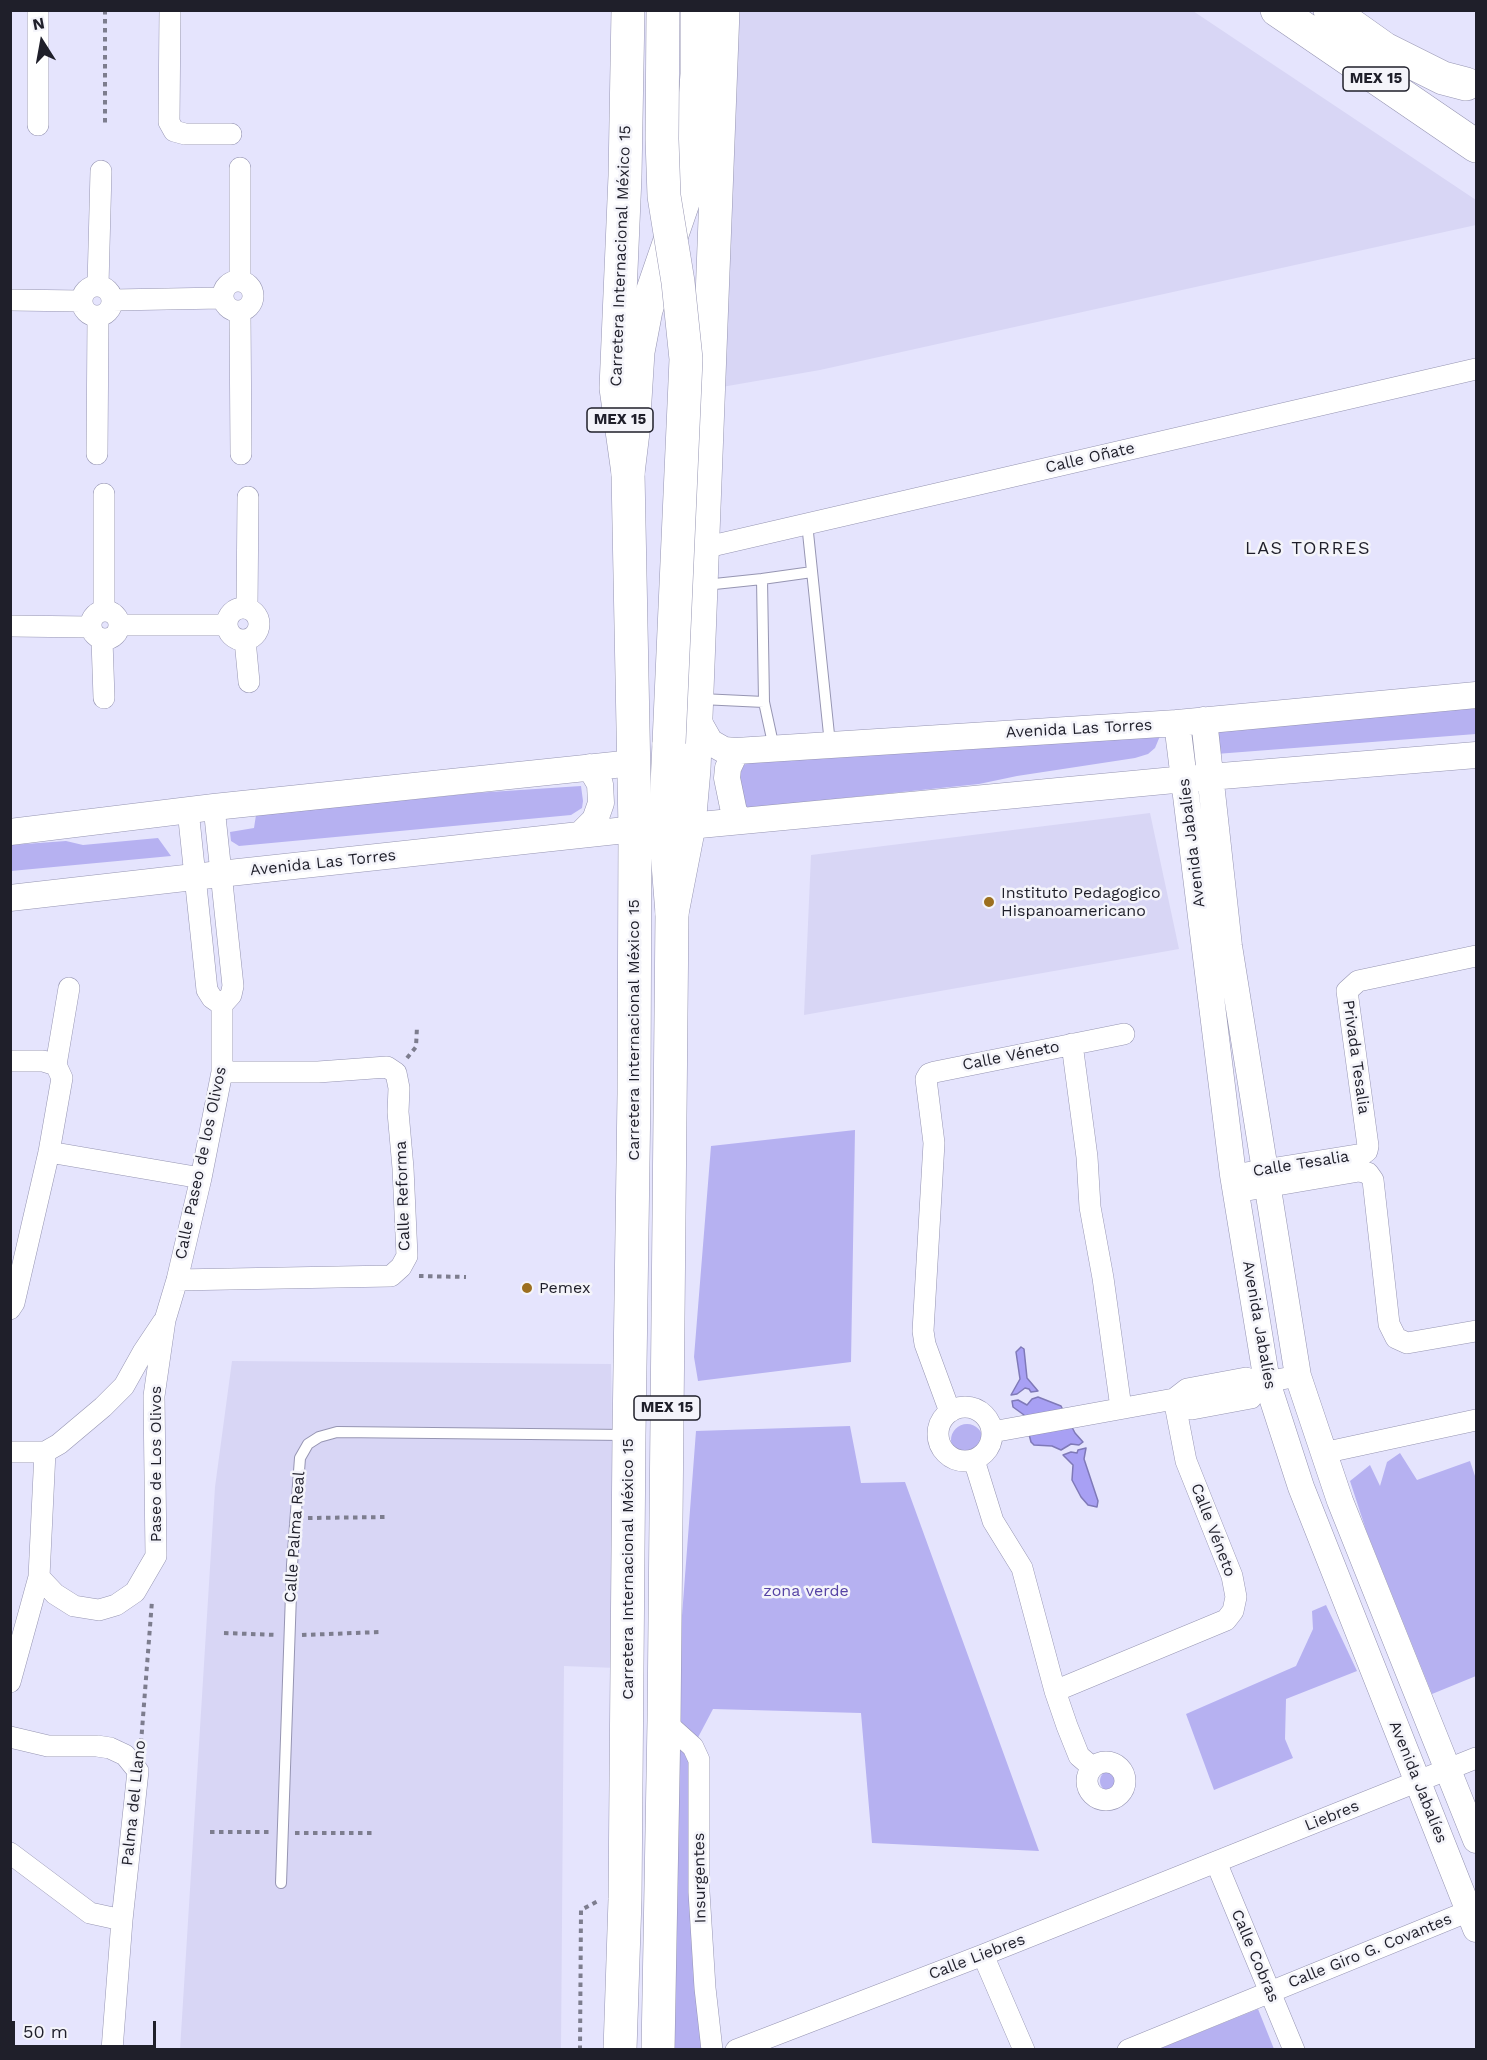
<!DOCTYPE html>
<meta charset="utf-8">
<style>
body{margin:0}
#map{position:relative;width:1487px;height:2060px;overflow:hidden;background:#e5e4fd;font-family:"Work Sans",sans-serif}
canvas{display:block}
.frame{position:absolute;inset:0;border:12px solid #1f1f2a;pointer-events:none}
.north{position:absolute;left:12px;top:12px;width:60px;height:60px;-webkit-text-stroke:4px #f4f4fa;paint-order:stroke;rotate:349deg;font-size:16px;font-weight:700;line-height:24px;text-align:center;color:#1f1f2a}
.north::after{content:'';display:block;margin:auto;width:21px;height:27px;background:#1f1f2a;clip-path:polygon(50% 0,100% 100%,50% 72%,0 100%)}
.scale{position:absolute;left:12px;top:2021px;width:144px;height:27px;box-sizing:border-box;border:3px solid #1f1f2a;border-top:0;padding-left:8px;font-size:18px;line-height:21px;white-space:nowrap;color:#1f1f2a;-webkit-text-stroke:4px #f4f4fa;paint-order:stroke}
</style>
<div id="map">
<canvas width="1487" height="2060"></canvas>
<div class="frame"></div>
<div class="north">N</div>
<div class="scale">50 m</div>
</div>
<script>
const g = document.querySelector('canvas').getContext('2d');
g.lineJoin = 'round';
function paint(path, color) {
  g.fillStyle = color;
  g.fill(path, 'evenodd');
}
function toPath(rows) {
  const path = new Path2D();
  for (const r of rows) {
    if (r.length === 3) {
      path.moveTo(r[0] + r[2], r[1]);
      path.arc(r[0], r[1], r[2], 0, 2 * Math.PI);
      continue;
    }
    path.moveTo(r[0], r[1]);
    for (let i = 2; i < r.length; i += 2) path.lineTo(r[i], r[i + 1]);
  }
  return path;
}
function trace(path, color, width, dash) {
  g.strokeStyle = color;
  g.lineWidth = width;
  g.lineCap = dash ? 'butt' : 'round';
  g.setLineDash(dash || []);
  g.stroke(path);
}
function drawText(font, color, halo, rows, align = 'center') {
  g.font = font + ' "Work Sans",sans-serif';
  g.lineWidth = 5;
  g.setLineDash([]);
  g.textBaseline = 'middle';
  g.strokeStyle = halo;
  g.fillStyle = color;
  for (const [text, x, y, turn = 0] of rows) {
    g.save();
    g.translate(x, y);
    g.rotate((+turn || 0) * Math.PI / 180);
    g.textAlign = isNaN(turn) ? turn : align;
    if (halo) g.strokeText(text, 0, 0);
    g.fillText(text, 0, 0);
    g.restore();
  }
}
paint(toPath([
 [733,11,1193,11,1476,200,1476,225,820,370,716,388],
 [1150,813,1179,949,804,1015,811,855],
 [232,1361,611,1364,616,1668,564,1666,561,2049,180,2050,215,1487]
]), '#d8d6f5');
paint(toPath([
 [1476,691,1476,734,1216,754,1212,733],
 [1160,736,1155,748,1148,754,1135,758,1017,776,979,784,748,808,744,804,738,777,744,765,774,748],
 [581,786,583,801,582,808,571,815,239,846,231,841,230,832,254,828,256,815,475,793],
 [158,838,171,856,11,871,11,845,66,841,83,845],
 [855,1130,851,1362,698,1381,694,1357,711,1146],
 [967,1440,16],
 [850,1426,861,1483,905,1482,1039,1851,872,1843,861,1713,713,1709,693,1747,708,2049,668,2050,674,1721,696,1431],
 [1400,1453,1417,1480,1470,1461,1476,1479,1476,1676,1432,1694,1366,1530,1350,1481,1370,1465,1380,1486,1387,1462],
 [1326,1605,1357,1671,1286,1699,1285,1739,1293,1758,1214,1790,1186,1714,1296,1666,1313,1629,1312,1611],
 [1111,1781,11],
 [1258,2009,1274,2049,1156,2050]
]), '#b6b1f1');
const water = toPath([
 [1021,1347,1024,1349,1027,1378,1038,1391,1031,1392,1029,1389,1025,1388,1017,1394,1011,1395,1020,1379,1016,1352,1021,1347],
 [1038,1397,1061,1406,1075,1433,1083,1442,1079,1445,1071,1444,1061,1450,1052,1446,1034,1445,1031,1442,1024,1415,1013,1407,1012,1401,1018,1400,1027,1405,1032,1399,1038,1397],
 [1086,1448,1084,1459,1098,1501,1097,1507,1088,1505,1081,1497,1072,1480,1073,1465,1063,1455,1071,1452,1077,1453,1078,1450,1086,1448]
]);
paint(water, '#a8a0f4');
trace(water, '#7f79b7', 1.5);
const service = toPath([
 [807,523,830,744],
 [762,579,812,572],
 [705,585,762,579,764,702,774,748],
 [701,699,764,702],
 [281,1883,292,1565,300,1458,308,1444,319,1437,337,1432,626,1435]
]);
const minor = toPath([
 [38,10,38,125],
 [170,10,169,122,174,131,185,134,231,134],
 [238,296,15],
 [240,281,240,168],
 [98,285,101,171],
 [97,301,15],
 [10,300,81,301],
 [113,300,222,298],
 [240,312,241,454],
 [97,454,98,317],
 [104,494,104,611],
 [703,548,1476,369],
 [243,624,16],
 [247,608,248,497],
 [105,625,14],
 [120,625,226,625],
 [10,626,90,627],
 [102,640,104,698],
 [245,640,249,682],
 [188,810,207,990,212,998,222,1005],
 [1072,1044,1087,1157,1090,1207,1103,1278,1121,1408],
 [10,1061,43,1061,56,1065],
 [49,1152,201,1178],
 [1233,1175,1363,1154,1367,1151,1368,1146,1347,991,1358,981,1476,956],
 [1236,1192,1359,1171,1368,1173,1373,1180,1389,1324,1396,1338,1407,1343,1476,1331],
 [177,1280,391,1276,401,1267,407,1256,403,1168,398,1112,399,1088,396,1073,387,1067,318,1072,222,1072],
 [10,1309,14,1303,49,1152,62,1078,56,1065,69,988],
 [1176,1398,1192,1409,1251,1398,1260,1383],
 [965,1434,27],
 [950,1412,925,1344,923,1331,934,1143,926,1079,929,1074,935,1072,1124,1034],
 [992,1432,1174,1399,1187,1389,1246,1378,1260,1383,1298,1376],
 [10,1452,45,1452,59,1444,103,1407,124,1386,143,1352,163,1322],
 [1323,1453,1476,1420],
 [974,1460,993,1521,1022,1568,1055,1691,1067,1726,1079,1756,1092,1767],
 [39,1577,55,1594,74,1606,99,1610,116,1605,135,1592,156,1556,154,1396,165,1320,177,1280,201,1178,222,1072,222,1005,231,995,233,986,214,807],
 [10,1682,39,1577,45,1452],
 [1055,1691,1226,1620,1233,1611,1236,1597,1232,1576,1186,1461,1174,1399],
 [664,1721,693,1747,699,1760,699,1892,705,1988,712,2050],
 [10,1737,48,1746,97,1746,110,1748,125,1755,138,1771,122,1920,112,2050],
 [1106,1781,19],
 [10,1853,90,1913,122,1920],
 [1216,1862,1294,2050],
 [983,1955,1024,2050],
 [736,2050,983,1955,1476,1758],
 [1128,2050,1469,1911]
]);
const tertiary = toPath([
 [697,719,710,742,724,750,736,751,1177,723,1476,695],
 [1204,720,1229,946,1298,1376,1340,1501,1476,1840],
 [1177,723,1233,1175,1267,1382,1301,1487,1476,1929],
 [736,751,728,768,727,778,734,812,741,821],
 [689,826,1185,779,1476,755],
 [10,832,214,807,633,763],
 [580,835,595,820,601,803,600,784,590,767],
 [10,898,220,874,635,829]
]);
const primary = toPath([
 [620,2050,625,1899,629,1435,634,1094,635,829,628,473,616,388,625,176,628,10],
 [658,2050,664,1721,672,913,689,826,694,769,723,10]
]);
const trunk = toPath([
 [1277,10,1476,146],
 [1330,10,1385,49,1443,78,1466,84],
 [628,473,633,432,638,352,646,310,688,188,697,74,697,10],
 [669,743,665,827,672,913]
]);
trace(service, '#9695b2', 12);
trace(minor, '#9695b2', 22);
trace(tertiary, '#9695b2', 27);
trace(primary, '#9695b2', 34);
trace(trunk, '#9695b2', 34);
trace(toPath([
 [105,10,105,123],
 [407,1058,416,1047,417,1027],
 [419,1276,466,1277],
 [308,1518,389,1517],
 [224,1633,277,1635],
 [302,1635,381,1632],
 [141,1743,152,1601],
 [210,1832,269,1832],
 [295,1833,372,1833],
 [10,2042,21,2050],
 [580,2050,581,1910,600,1900]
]), '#7d7d8e', 4, [4.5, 4.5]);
trace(service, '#fff', 10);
trace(minor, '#fff', 21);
trace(tertiary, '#fff', 26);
trace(primary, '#fff', 33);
trace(trunk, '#fff', 33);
const trunkBridge = toPath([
 [663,10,662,139,664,196,678,282,686,359,669,743]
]);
trace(trunkBridge, '#9695b2', 34, []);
trace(trunkBridge, '#fff', 33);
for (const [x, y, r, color] of [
 [989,902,6,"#9c6f1f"],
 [527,1288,6,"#9c6f1f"]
]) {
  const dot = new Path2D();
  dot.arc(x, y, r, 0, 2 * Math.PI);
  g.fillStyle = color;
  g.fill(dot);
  trace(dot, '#f4f4fa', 2);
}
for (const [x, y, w] of [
 [1376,79,66],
 [620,420,66],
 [667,1408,66]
]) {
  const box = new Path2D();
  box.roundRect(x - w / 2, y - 12, w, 24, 4.5);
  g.fillStyle = '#f4f4fa';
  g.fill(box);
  trace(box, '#1f1f2a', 1.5);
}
drawText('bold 15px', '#1f1f2a', null, [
 ["MEX 15",1376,79],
 ["MEX 15",620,420],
 ["MEX 15",667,1408]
]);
drawText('16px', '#1f1f2a', '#f4f4fa', [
 ["Carretera Internacional México 15",621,256,-88],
 ["Calle Oñate",1090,458,-13],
 ["Avenida Las Torres",1079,729,-3],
 ["Avenida Jabalíes",1192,843,-97],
 ["Avenida Las Torres",323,863,-6],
 ["Carretera Internacional México 15",634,1030,-90],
 ["Calle Véneto",1011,1056,-11],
 ["Privada Tesalia",1356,1057,82],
 ["Calle Paseo de los Olivos",201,1163,-78],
 ["Calle Tesalia",1301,1164,-9],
 ["Calle Reforma",403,1196,-92],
 ["Avenida Jabalíes",1259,1325,80],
 ["Paseo de Los Olivos",156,1464,-90],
 ["Calle Véneto",1213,1530,69],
 ["Calle Palma Real",295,1537,-86],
 ["Carretera Internacional México 15",628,1569,-90],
 ["Avenida Jabalíes",1418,1782,68],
 ["Palma del Llano",134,1803,-84],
 ["Liebres",1332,1816,-22],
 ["Insurgentes",700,1878,-91],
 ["Calle Giro G. Covantes",1370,1951,-22],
 ["Calle Cobras",1255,1956,67],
 ["Calle Liebres",977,1957,-21]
]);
drawText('16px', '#1f1f2a', '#f4f4fa', [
 ["Instituto Pedagogico",1001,893],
 ["Hispanoamericano",1001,911],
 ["Pemex",539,1288]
], 'left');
drawText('16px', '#5643a5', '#f4f4fa', [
 ["zona verde",806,1591]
]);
g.letterSpacing = '1.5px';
drawText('18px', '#1f1f2a', '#f4f4fa', [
 ["LAS TORRES",1308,549]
]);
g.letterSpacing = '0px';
</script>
